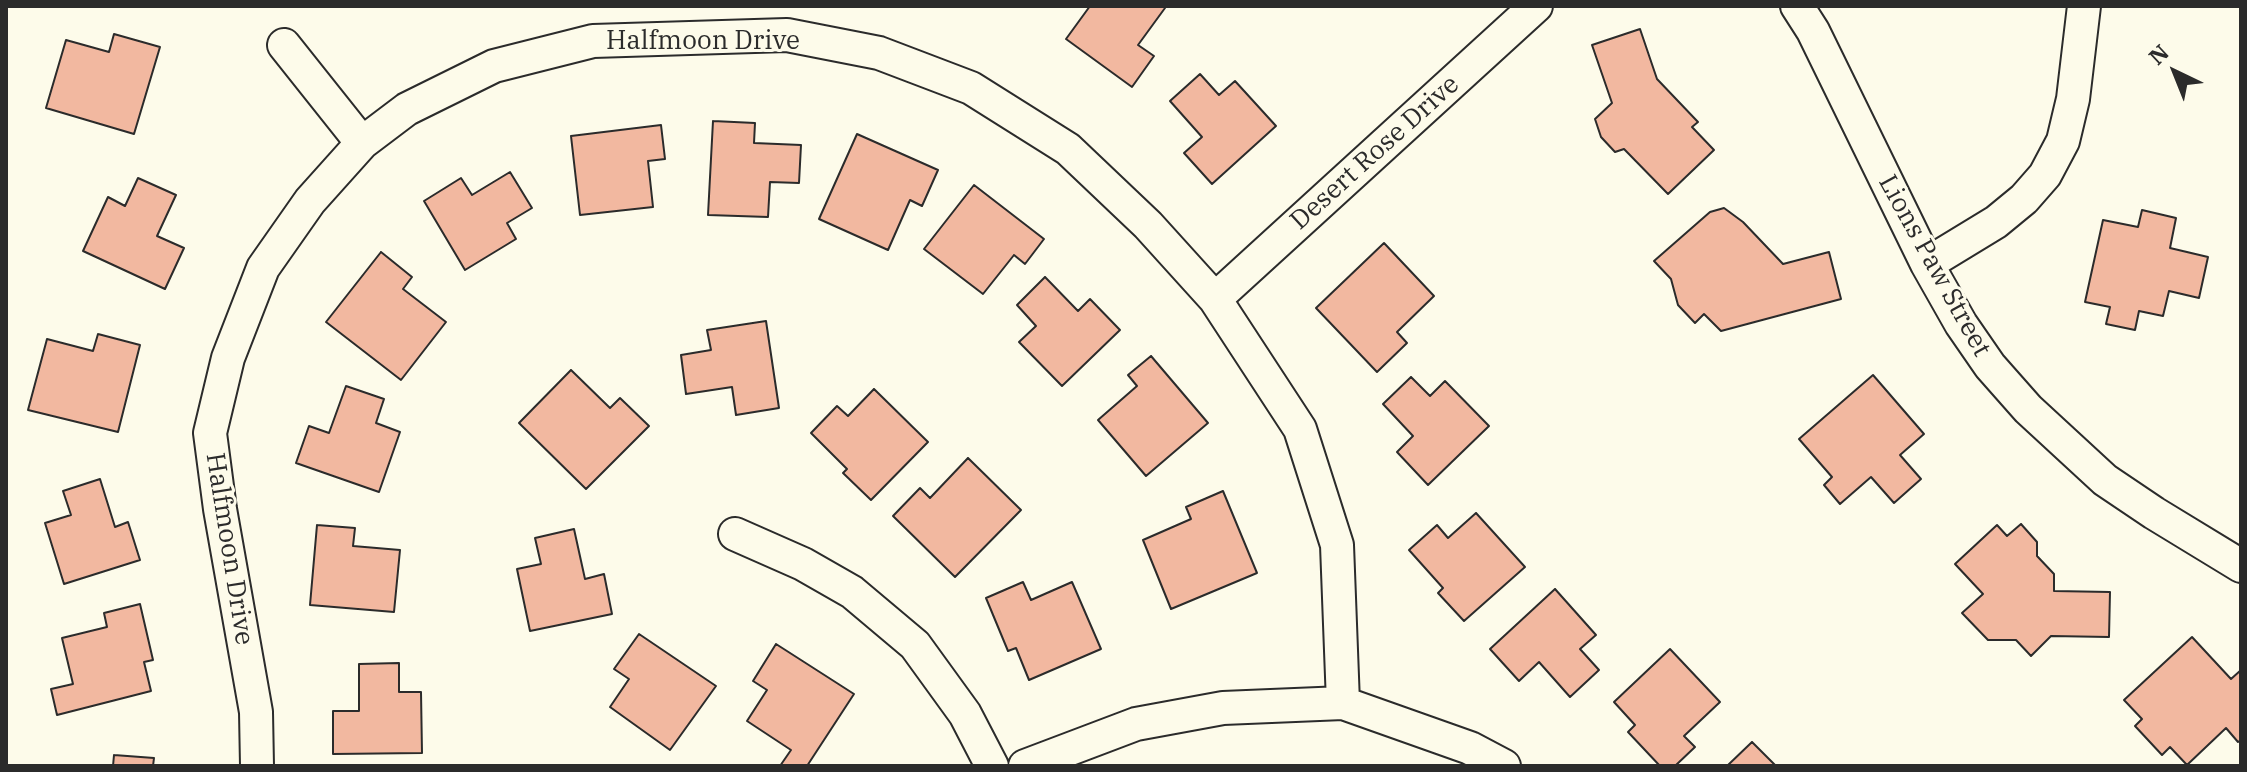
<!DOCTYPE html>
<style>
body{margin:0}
#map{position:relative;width:2247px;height:772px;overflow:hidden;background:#fdfbea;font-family:"IBM Plex Serif",serif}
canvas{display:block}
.frame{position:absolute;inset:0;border:8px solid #2b2b2b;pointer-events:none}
.north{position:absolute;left:2135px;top:32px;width:80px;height:80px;-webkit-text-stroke:6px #fdfbea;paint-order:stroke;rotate:317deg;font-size:22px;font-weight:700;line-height:32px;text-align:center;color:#2b2b2b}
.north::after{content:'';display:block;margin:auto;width:28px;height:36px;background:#2b2b2b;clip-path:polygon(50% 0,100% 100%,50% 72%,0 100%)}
</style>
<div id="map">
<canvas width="2247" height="772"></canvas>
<div class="frame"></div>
<div class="north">N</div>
</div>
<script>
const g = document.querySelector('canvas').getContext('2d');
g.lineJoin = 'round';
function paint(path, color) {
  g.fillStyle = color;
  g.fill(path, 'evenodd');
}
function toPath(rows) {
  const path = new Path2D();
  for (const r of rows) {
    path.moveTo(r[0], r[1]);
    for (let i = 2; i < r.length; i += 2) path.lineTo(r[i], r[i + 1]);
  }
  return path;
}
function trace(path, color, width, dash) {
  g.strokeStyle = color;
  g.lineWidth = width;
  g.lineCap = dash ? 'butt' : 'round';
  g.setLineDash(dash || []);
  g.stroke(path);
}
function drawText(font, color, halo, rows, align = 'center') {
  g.font = font + ' "IBM Plex Serif",serif';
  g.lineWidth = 6;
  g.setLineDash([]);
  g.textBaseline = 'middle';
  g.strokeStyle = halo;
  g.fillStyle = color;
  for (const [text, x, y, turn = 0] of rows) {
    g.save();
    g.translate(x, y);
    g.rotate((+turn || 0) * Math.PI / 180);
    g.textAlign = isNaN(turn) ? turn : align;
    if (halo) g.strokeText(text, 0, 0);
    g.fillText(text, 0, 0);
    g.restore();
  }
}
const building = toPath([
 [1090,6,1162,6,1165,8,1138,45,1154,56,1132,87,1066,39,1090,6],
 [1640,29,1657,79,1698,122,1692,127,1714,150,1668,194,1624,149,1615,152,1601,137,1595,119,1612,103,1592,45,1640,29],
 [114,34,160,47,134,134,46,108,66,40,109,52,114,34],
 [1200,74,1219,95,1235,81,1276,126,1212,184,1184,153,1202,137,1170,101,1200,74],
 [713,121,755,123,754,143,801,145,799,183,770,182,768,217,708,215,713,121],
 [661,125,665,159,648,161,653,207,580,215,571,136,661,125],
 [857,134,938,170,922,206,910,200,888,250,819,219,857,134],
 [510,172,532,208,507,223,516,239,465,270,424,201,461,178,472,195,510,172],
 [138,178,176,195,157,236,184,248,165,289,83,251,108,197,125,206,138,178],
 [974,185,1044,239,1025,264,1014,255,983,294,924,249,974,185],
 [1724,208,1743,222,1783,264,1829,252,1841,299,1721,331,1704,314,1695,323,1678,305,1671,279,1654,261,1710,212,1724,208],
 [2142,210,2176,218,2170,248,2208,257,2199,298,2169,291,2163,316,2139,311,2135,330,2106,324,2110,307,2085,302,2103,220,2138,227,2142,210],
 [1384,243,1434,296,1397,332,1407,343,1377,372,1316,308,1384,243],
 [381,252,412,277,403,289,446,322,401,380,326,322,381,252],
 [1045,277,1078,311,1090,299,1120,330,1062,386,1019,342,1036,326,1017,305,1045,277],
 [766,321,779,408,736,415,732,387,686,394,681,355,711,350,707,330,766,321],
 [98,334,140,345,118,432,28,410,47,339,93,351,98,334],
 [1151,356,1208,423,1146,476,1098,420,1137,386,1128,375,1151,356],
 [571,370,610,408,620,398,649,426,586,489,519,423,571,370],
 [1873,375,1924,434,1900,455,1921,479,1894,503,1871,477,1840,504,1824,485,1832,477,1799,439,1873,375],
 [1411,377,1430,396,1445,381,1489,426,1428,485,1397,452,1413,436,1383,404,1411,377],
 [346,386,384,399,376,423,400,432,379,492,296,463,309,426,329,433,346,386],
 [874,389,928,442,871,500,843,473,847,469,811,433,837,406,848,416,874,389],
 [968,458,1021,510,955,577,893,516,920,488,930,498,968,458],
 [100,479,115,527,128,522,140,560,64,584,45,523,71,515,63,491,100,479],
 [1223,491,1257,573,1171,609,1143,540,1191,519,1186,507,1223,491],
 [1476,513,1525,567,1464,621,1438,593,1443,588,1409,550,1437,525,1448,538,1476,513],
 [2021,524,2037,542,2037,556,2054,574,2054,591,2110,592,2109,637,2051,636,2031,656,2016,640,1988,640,1962,613,1983,594,1955,564,1997,525,2007,536,2021,524],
 [317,525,355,528,353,546,400,550,394,612,310,605,317,525],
 [574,529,585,579,604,574,612,614,530,631,517,569,541,564,535,538,574,529],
 [1023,582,1031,600,1072,582,1101,649,1029,680,1016,648,1008,651,986,598,1023,582],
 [1555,589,1596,635,1580,649,1599,670,1570,697,1539,662,1519,681,1490,649,1555,589],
 [140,604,153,660,144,662,151,691,57,715,51,689,73,684,62,638,107,627,104,613,140,604],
 [639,634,716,686,670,750,610,707,629,679,614,669,639,634],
 [2192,637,2231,679,2241,670,2241,740,2238,742,2226,728,2187,765,2170,747,2162,755,2135,726,2142,719,2124,700,2192,637],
 [776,644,854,694,807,766,780,766,791,750,747,721,767,690,753,681,776,644],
 [1670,649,1720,702,1684,736,1695,747,1675,766,1660,766,1628,732,1635,725,1614,702,1670,649],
 [399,663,399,692,421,692,422,753,333,754,333,711,359,711,359,664,399,663],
 [1752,742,1776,766,1727,766,1752,742],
 [114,755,154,758,153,766,113,766,114,755]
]);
paint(building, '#f2b8a0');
trace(building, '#2b2b2b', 2);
const minor = toPath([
 [1797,6,1813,31,1927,264,1961,324,1990,366,2028,409,2105,480,2154,513,2241,566],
 [284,45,362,143],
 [1927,264,1996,222,2024,199,2045,175,2063,141,2073,99,2084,6],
 [1215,299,1536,6],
 [735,534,803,564,852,592,915,645,965,714,992,766],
 [257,766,256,712,220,509,210,433,228,358,263,268,310,201,362,143,407,109,494,66,593,41,787,35,879,53,971,88,1068,149,1148,225,1215,299,1300,429,1337,545,1343,703],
 [1025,766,1136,724,1223,708,1343,703,1470,748,1504,766]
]);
trace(minor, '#2b2b2b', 36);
trace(minor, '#fdfbea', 32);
drawText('26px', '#2b2b2b', '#fdfbea', [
 ["Halfmoon Drive",703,41],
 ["Desert Rose Drive",1375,153,-42],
 ["Lions Paw Street",1934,266,61],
 ["Halfmoon Drive",229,549,81]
]);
</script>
